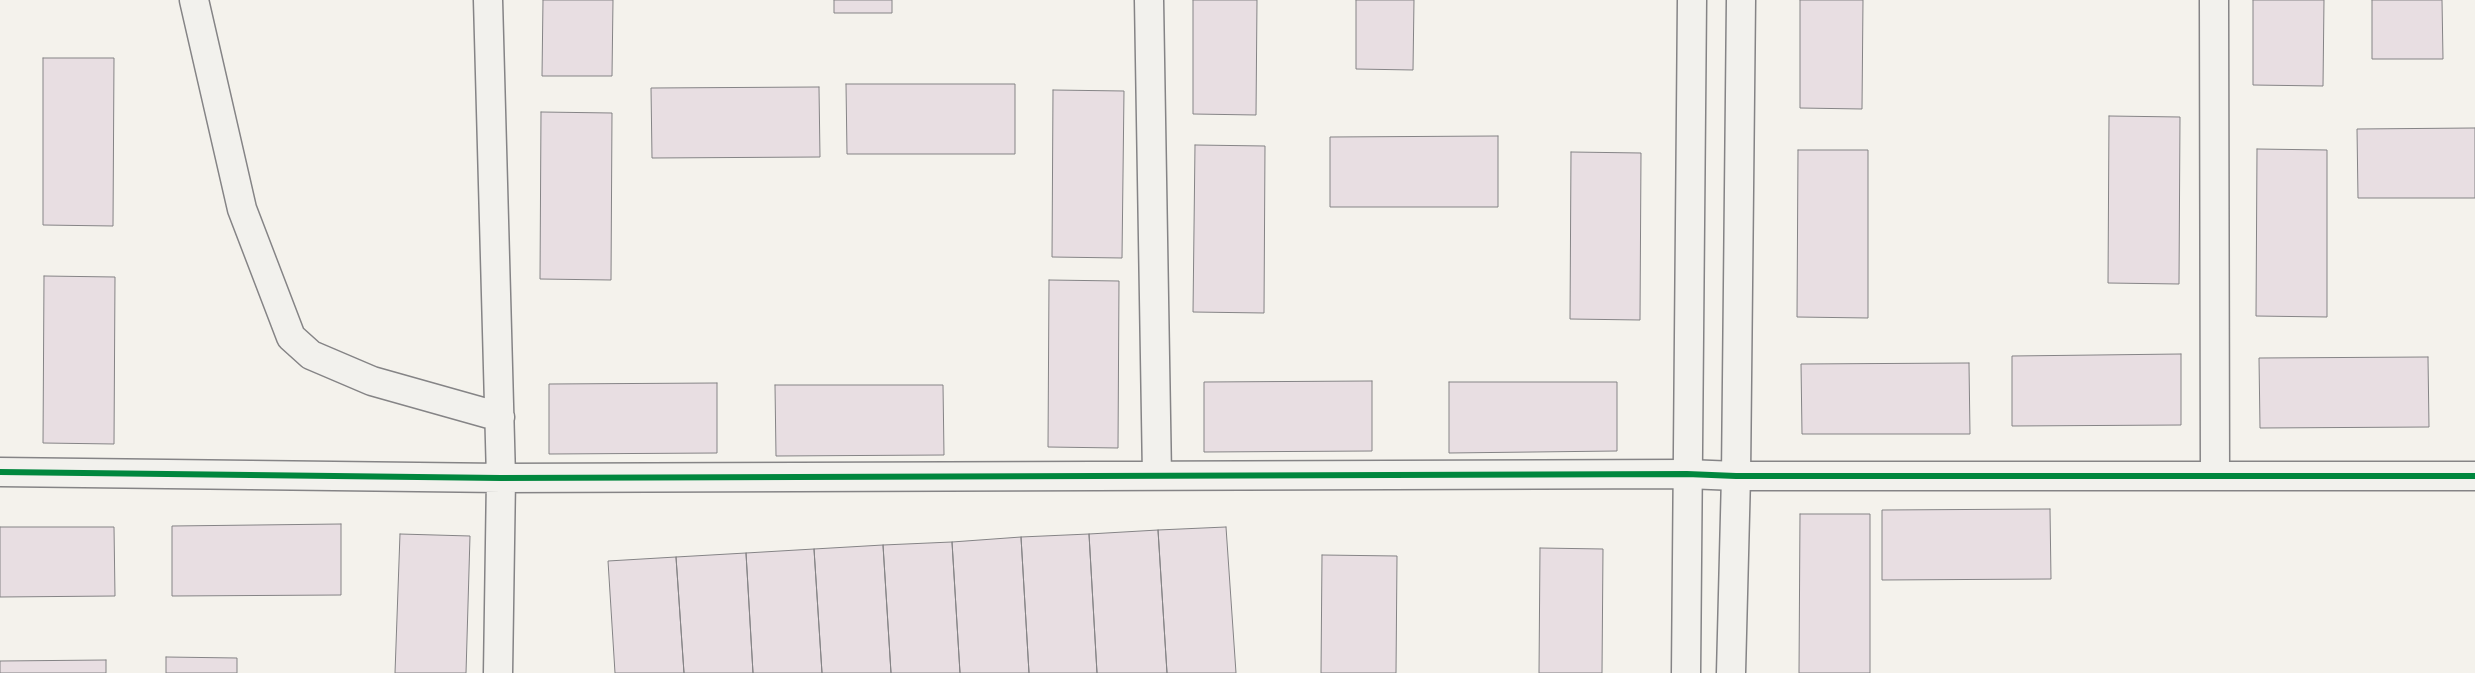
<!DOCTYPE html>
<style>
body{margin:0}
canvas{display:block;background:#f4f2ec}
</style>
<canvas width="2475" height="673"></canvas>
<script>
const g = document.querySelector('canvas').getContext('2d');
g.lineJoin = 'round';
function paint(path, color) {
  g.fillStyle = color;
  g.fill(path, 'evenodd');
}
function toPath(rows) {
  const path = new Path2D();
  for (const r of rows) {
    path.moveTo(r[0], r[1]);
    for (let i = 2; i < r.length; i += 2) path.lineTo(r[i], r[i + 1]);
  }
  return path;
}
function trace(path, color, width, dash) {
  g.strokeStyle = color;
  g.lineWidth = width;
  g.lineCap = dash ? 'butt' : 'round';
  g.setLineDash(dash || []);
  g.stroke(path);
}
const building = toPath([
 [543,0,613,0,612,76,542,76,543,0],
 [834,0,892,0,892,13,834,13,834,0],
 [1193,0,1257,0,1256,115,1193,114,1193,0],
 [1356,0,1414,0,1413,70,1356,69,1356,0],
 [1800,0,1863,0,1862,109,1800,108,1800,0],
 [2253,0,2324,0,2323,86,2253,85,2253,0],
 [2372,0,2442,0,2443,59,2372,59,2372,0],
 [43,58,114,58,113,226,43,225,43,58],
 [846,84,1015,84,1015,154,847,154,846,84],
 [819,87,820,157,652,158,651,88,819,87],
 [1053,90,1124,91,1122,258,1052,257,1053,90],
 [541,112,612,113,611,280,540,279,541,112],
 [2109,116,2180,117,2179,284,2108,283,2109,116],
 [2475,128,2475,198,2358,198,2357,129,2475,128],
 [1498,136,1498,207,1330,207,1330,137,1498,136],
 [1195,145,1265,146,1264,313,1193,312,1195,145],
 [2257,149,2327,150,2327,317,2256,316,2257,149],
 [1798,150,1868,150,1868,318,1797,317,1798,150],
 [1571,152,1641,153,1640,320,1570,319,1571,152],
 [44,276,115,277,114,444,43,443,44,276],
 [1049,280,1119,281,1118,448,1048,447,1049,280],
 [2181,354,2181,425,2012,426,2012,356,2181,354],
 [2428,357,2429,427,2260,428,2259,358,2428,357],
 [1969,363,1970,434,1802,434,1801,364,1969,363],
 [1372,381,1372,451,1204,452,1204,382,1372,381],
 [1449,382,1617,382,1617,451,1449,453,1449,382],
 [717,383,717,453,549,454,549,384,717,383],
 [775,385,943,385,944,455,776,456,775,385],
 [2050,509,2051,579,1882,580,1882,510,2050,509],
 [1800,514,1870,514,1870,673,1799,673,1800,514],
 [341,524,341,595,172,596,172,526,341,524],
 [0,527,114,527,115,596,0,597,0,527],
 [1226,527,1236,673,1167,673,1158,530,1226,527],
 [1158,530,1167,673,1097,673,1089,534,1158,530],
 [400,534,470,536,466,673,395,673,400,534],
 [1089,534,1097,673,1029,673,1021,537,1089,534],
 [1021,537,1029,673,960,673,952,542,1021,537],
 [952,542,960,673,891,673,883,545,952,542],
 [883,545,891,673,822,673,814,549,883,545],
 [1540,548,1603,549,1602,673,1539,673,1540,548],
 [814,549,822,673,753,673,746,553,814,549],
 [746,553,753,673,684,673,676,557,746,553],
 [1322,555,1397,556,1396,673,1321,673,1322,555],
 [676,557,684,673,615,673,608,561,676,557],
 [166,657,237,658,237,673,166,673,166,657],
 [106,660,106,673,0,673,0,661,106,660]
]);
paint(building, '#e8dee2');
trace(building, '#858486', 1);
const minor = toPath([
 [194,0,242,209,291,337,311,355,372,381,500,417],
 [488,0,501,478,498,673],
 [1149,0,1157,476],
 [2214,0,2215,476],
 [0,472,501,478,1687,474,1736,476,2475,476]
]);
const tertiary = toPath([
 [1686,673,1692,0],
 [1731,673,1736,476,1741,0]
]);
trace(minor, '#858486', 31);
trace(tertiary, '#858486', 31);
trace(minor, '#f2f1ed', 28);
trace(tertiary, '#f2f1ed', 28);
trace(toPath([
 [0,472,501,478,1687,474,1736,476,2475,476]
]), '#00873e', 6);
</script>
